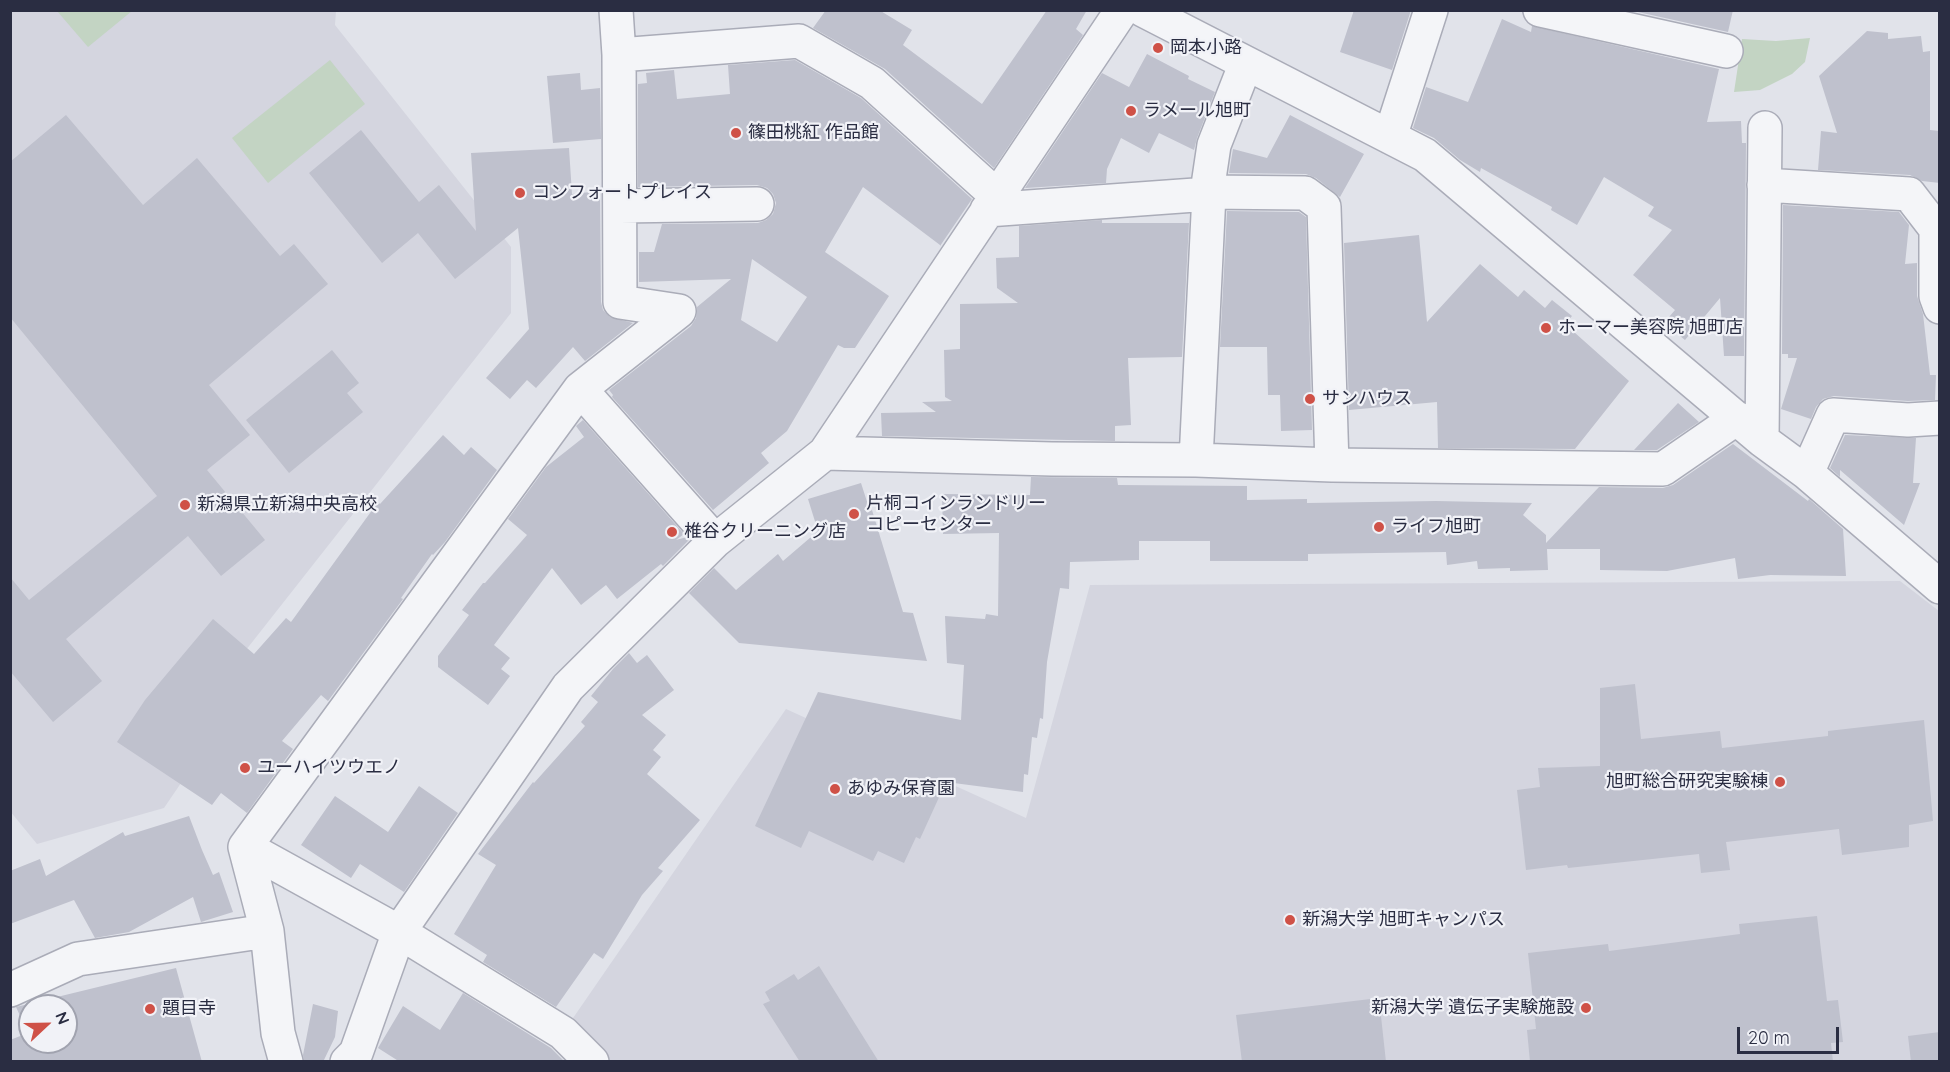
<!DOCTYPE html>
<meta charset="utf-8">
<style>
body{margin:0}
#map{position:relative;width:1950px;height:1072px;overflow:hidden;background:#e1e3ea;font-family:Quicksand,sans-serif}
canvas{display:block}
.frame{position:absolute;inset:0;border:12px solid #2a2d42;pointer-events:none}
.north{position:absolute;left:18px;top:994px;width:60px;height:60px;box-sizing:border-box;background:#f1f2f7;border:2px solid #a1a3af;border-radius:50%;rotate:68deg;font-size:16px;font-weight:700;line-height:24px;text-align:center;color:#2a2d42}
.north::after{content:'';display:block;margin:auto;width:21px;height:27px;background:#cf5147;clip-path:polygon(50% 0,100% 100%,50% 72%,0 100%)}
.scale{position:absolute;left:1737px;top:1027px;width:102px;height:27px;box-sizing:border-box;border:3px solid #2a2d42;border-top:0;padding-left:8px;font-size:18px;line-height:21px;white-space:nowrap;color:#2a2d42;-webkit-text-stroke:4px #f1f2f7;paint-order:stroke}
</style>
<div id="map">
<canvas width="1950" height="1072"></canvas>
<div class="frame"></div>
<div class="north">N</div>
<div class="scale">20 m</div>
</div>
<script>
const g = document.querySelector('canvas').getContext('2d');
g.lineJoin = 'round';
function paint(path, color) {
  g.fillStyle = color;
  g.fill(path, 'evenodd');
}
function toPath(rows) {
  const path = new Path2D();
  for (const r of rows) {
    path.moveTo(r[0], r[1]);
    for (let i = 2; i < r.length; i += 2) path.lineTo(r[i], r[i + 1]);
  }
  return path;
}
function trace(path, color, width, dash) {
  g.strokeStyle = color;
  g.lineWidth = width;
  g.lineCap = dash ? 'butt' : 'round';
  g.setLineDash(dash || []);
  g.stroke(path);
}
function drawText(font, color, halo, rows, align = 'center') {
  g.font = font + ' Quicksand,"Noto Sans JP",sans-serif';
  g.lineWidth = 4.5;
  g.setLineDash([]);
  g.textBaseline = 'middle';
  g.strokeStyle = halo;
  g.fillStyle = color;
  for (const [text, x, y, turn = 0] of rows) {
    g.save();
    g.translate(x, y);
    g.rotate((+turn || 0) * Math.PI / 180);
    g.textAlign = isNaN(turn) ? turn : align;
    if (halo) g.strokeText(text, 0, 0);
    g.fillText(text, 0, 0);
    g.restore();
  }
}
paint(toPath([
 [10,11,336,11,335,25,511,247,511,313,209,697,181,783,164,808,37,844,10,811],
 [1900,581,1939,611,1939,1061,611,1062,571,1021,786,709,1026,818,1090,585]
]), '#d4d5df');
paint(toPath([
 [57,11,132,11,88,47],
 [1810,38,1805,62,1792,74,1760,90,1734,92,1742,39,1776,41],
 [330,60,365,104,268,183,232,138]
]), '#c3d4c3');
paint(toPath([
 [826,10,879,10,912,30,903,45,982,104,1047,10,1087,10,1076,29,1083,35,994,168,885,69,813,28],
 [1354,10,1411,10,1392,70,1340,52],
 [1629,10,1733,10,1728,32],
 [1502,19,1531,32,1532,26,1719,69,1707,122,1741,121,1742,143,1746,143,1744,356,1724,356,1720,298,1685,340,1664,323,1675,310,1633,275,1672,230,1648,216,1654,207,1604,177,1577,225,1551,210,1552,207,1481,168,1480,172,1460,160,1434,138,1413,128,1426,87,1468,102],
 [1867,31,1888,33,1888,39,1921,36,1923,52,1930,51,1930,130,1940,131,1940,183,1922,181,1910,175,1818,170,1821,131,1837,133,1819,76],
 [1147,54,1189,76,1188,79,1215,92,1197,138,1194,150,1159,133,1149,153,1121,138,1107,169,1106,183,1025,188,1102,73,1129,87],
 [795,60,861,98,972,199,940,246,940,245,863,187,825,252,889,296,855,348,844,348,838,345,787,431,761,453,769,463,713,510,612,397,613,395,609,390,691,326,696,318,697,307,731,279,639,282,639,252,654,252,662,224,758,223,766,220,773,214,776,203,773,194,767,188,757,185,638,187,638,84,647,83,646,73,674,70,677,99,730,94,728,65],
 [752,259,807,297,777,342,741,320],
 [580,73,581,90,600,88,601,139,553,143,547,76],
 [66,115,143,205,197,158,280,256,294,244,328,284,209,385,250,435,207,470,265,540,221,576,188,536,66,639,102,681,53,722,10,671,10,577,29,600,157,496,10,317,10,162],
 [1290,115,1364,154,1340,197,1316,178,1306,174,1229,173,1233,149,1267,158],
 [361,130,419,202,439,185,476,231,471,153,569,148,572,194,600,191,601,302,603,310,610,317,633,323,585,361,573,347,536,388,527,380,510,399,486,378,529,329,518,228,455,279,418,233,382,263,309,173],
 [1783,205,1899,212,1909,225,1905,264,1917,263,1917,296,1923,314,1930,375,1936,375,1935,400,1908,401,1834,396,1823,399,1816,407,1811,419,1781,409,1797,358,1788,358,1788,354,1782,354],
 [1227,211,1299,212,1306,217,1312,430,1281,431,1280,395,1268,395,1267,347,1220,347],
 [1102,220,1102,223,1189,223,1182,357,1128,358,1131,425,1115,426,1115,441,882,436,881,413,936,412,922,402,952,401,945,397,944,350,960,349,960,304,1018,303,997,288,996,258,1019,257,1019,226],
 [1419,235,1427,322,1480,264,1518,297,1524,290,1545,308,1552,300,1572,316,1565,324,1629,381,1575,449,1438,448,1437,402,1349,410,1344,243],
 [332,350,359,383,347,393,363,412,289,473,246,420],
 [1678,403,1699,422,1657,450,1634,450],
 [583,420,684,534,676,540,687,537,689,540,663,566,661,564,617,599,606,585,581,605,552,568,494,645,510,658,501,669,510,676,488,705,438,667,438,656,469,615,462,610,483,583,485,583,527,535,508,519,546,467,584,437,576,426],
 [443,435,464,455,471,447,497,470,445,542,433,555,432,554,401,598,403,599,328,701,321,695,282,741,293,749,247,813,221,793,212,805,117,742,145,700,213,619,254,654,286,618,291,622,378,502,380,504],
 [1845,435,1916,438,1913,483,1920,483,1904,525,1840,470,1840,477,1830,468],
 [1733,444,1808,501,1809,499,1843,529,1846,576,1770,575,1738,579,1735,558,1667,571,1600,570,1600,549,1547,549,1548,570,1510,571,1510,568,1478,569,1477,561,1447,565,1446,552,1308,554,1308,561,1210,561,1210,541,1139,541,1139,560,1070,562,1069,589,1060,588,1047,662,1043,719,1040,718,1037,738,1032,737,1028,775,1024,774,1023,792,946,782,920,839,916,837,904,863,878,851,873,861,809,831,801,848,755,826,818,692,961,720,964,665,947,663,945,616,985,619,986,614,998,616,999,533,943,534,942,494,1030,495,1031,477,1117,478,1118,485,1247,486,1247,500,1307,499,1307,503,1436,501,1532,503,1523,515,1546,535,1546,543,1599,487,1663,488,1673,485],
 [861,483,870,511,872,510,903,612,913,613,927,661,739,643,689,593,714,568,736,590,778,554,783,561,818,531,808,499],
 [629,653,637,663,647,655,674,690,642,715,666,735,653,750,661,757,647,774,700,820,658,868,663,871,642,895,603,959,594,953,556,1007,483,962,487,955,454,934,496,865,478,854,533,782,534,783,585,726,581,722,598,702,591,696,613,669],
 [1635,684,1641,739,1720,731,1722,748,1828,736,1828,731,1924,720,1933,821,1909,825,1909,847,1842,855,1839,829,1726,842,1730,870,1701,873,1699,854,1568,868,1567,865,1526,870,1517,790,1540,787,1538,768,1600,766,1600,688],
 [419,786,458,813,404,892,360,864,351,878,301,845,335,796,388,832],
 [189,816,202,850,213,875,219,872,233,912,201,922,193,897,129,932,95,938,74,900,10,924,10,871,40,859,46,876,123,832,125,836],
 [1817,916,1827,1001,1838,1000,1843,1042,1831,1043,1833,1062,1530,1062,1527,1030,1536,1029,1528,953,1608,944,1609,951,1740,934,1739,924],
 [819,966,879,1062,800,1062,763,1004,770,1001,765,992,794,974,798,980],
 [176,968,202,1062,10,1062,10,1040,28,1033,16,1007],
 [30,1006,66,1006,66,1042,30,1042],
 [463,993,551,1048,565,1062,400,1062,378,1048,403,1006,440,1030],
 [1379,998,1386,1062,1242,1062,1236,1015],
 [313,1004,338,1011,335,1037,323,1062,304,1062,303,1055],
 [1940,1032,1940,1062,1911,1062,1908,1036]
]), '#bfc1cd');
const minor = toPath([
 [1122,10,825,453,1052,459,1196,460,1332,465,1663,469,1737,418],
 [1143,10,1425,155,1762,440,1807,473,1940,587],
 [1540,10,1726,51],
 [619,55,799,41,872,83,997,196],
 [1390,137,1431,10],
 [1764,185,1909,194,1936,229,1936,296,1940,307],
 [1207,192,1305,193,1324,207,1332,465],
 [620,206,757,204],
 [987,210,1209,194],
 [580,389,715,541],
 [1762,440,1765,128],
 [1196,460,1209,194,1207,192,1214,145,1246,63],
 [1807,473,1833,415,1908,420,1940,418],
 [245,847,580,389,679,311,620,302,619,55,616,10],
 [245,847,399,932,563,1033,592,1062],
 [245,847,267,931,278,1033,286,1062],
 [10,990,78,959,267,931],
 [347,1062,356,1053,399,932,568,687,715,541,825,453]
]);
trace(minor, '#aaacb8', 36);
trace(minor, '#f4f5f8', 33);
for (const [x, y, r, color] of [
 [1158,48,6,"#cf5147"],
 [1131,111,6,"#cf5147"],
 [736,133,6,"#cf5147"],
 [520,193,6,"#cf5147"],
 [1546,328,6,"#cf5147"],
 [1310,399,6,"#cf5147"],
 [185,505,6,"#cf5147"],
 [854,514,6,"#cf5147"],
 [1379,527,6,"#cf5147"],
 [672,532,6,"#cf5147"],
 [245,768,6,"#cf5147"],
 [1780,782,6,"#cf5147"],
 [835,789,6,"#cf5147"],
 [1290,920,6,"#cf5147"],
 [1586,1008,6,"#cf5147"],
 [150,1009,6,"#cf5147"]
]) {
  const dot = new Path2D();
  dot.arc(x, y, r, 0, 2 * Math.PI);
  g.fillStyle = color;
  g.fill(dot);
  trace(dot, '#f1f2f7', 2);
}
drawText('18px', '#2a2d42', '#f1f2f7', [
 ["岡本小路",1170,48],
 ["ラメール旭町",1143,111],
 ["篠田桃紅 作品館",748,133],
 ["コンフォートプレイス",532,193],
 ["ホーマー美容院 旭町店",1558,328],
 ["サンハウス",1322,399],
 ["片桐コインランドリー",866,504],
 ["コピーセンター",866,525],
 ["新潟県立新潟中央高校",197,505],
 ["ライフ旭町",1391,527],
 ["椎谷クリーニング店",684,532],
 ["ユーハイツウエノ",257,768],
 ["旭町総合研究実験棟",1768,782,"right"],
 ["あゆみ保育園",847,789],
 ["新潟大学 旭町キャンパス",1302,920],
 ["新潟大学 遺伝子実験施設",1574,1008,"right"],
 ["題目寺",162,1009]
], 'left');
</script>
